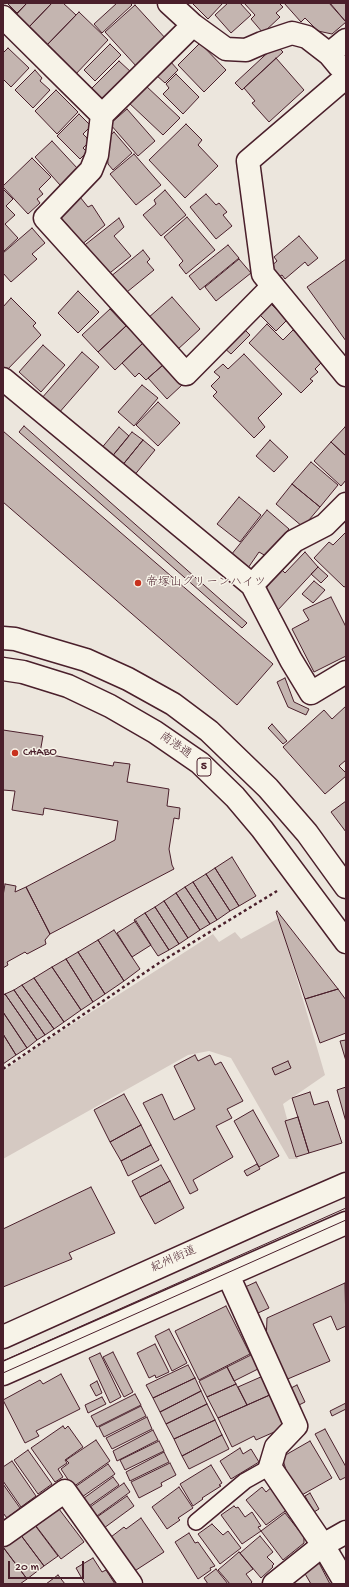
<!DOCTYPE html>
<meta charset="utf-8">
<style>
body{margin:0}
#map{position:relative;width:349px;height:1587px;overflow:hidden;background:#ece6dd;font-family:"Gochi Hand",sans-serif}
canvas{display:block}
.frame{position:absolute;inset:0;border:4px solid #4a1f2b;pointer-events:none}
.scale{position:absolute;left:8px;top:1561px;width:76px;height:18px;box-sizing:border-box;border:2px solid #4a1f2b;border-top:0;padding-left:5px;font-size:12px;line-height:14px;white-space:nowrap;color:#4a1f2b;-webkit-text-stroke:3px #f7f3e8;paint-order:stroke}
</style>
<div id="map">
<canvas width="349" height="1587"></canvas>
<div class="frame"></div>
<div class="scale">20 m</div>
</div>
<script>
const g = document.querySelector('canvas').getContext('2d');
g.lineJoin = 'round';
function paint(path, color) {
  g.fillStyle = color;
  g.fill(path, 'evenodd');
}
function toPath(rows) {
  const path = new Path2D();
  for (const r of rows) {
    path.moveTo(r[0], r[1]);
    for (let i = 2; i < r.length; i += 2) path.lineTo(r[i], r[i + 1]);
  }
  return path;
}
function trace(path, color, width, dash) {
  g.strokeStyle = color;
  g.lineWidth = width;
  g.lineCap = dash ? 'butt' : 'round';
  g.setLineDash(dash || []);
  g.stroke(path);
}
function drawText(font, color, halo, rows, align = 'center') {
  g.font = font + ' "Gochi Hand","Klee One",sans-serif';
  g.lineWidth = 3;
  g.setLineDash([]);
  g.textBaseline = 'middle';
  g.strokeStyle = halo;
  g.fillStyle = color;
  for (const [text, x, y, turn = 0] of rows) {
    g.save();
    g.translate(x, y);
    g.rotate((+turn || 0) * Math.PI / 180);
    g.textAlign = isNaN(turn) ? turn : align;
    if (halo) g.strokeText(text, 0, 0);
    g.fillText(text, 0, 0);
    g.restore();
  }
}
paint(toPath([
 [279,918,325,1075,283,1104,298,1159,289,1159,231,1058,209,1051,188,1055,3,1159,3,1071,43,1043,213,934,219,942,235,932,241,939]
]), '#d5c9c2');
const building = toPath([
 [7,3,27,3,17,13,7,3],
 [27,3,52,3,29,27,16,15,27,3],
 [52,3,63,3,76,15,47,45,29,27,52,3],
 [117,3,130,3,132,5,102,33,94,24,117,3],
 [192,3,223,3,208,19,192,3],
 [228,3,240,3,251,15,231,33,215,15,228,3],
 [244,3,279,3,283,7,276,13,280,17,263,33,251,19,255,15,244,3],
 [284,3,329,3,346,22,332,34,318,31,305,18,301,22,284,3],
 [330,3,346,3,346,22,330,3],
 [135,5,167,40,137,67,105,32,135,5],
 [79,12,108,40,74,76,44,48,79,12],
 [200,43,226,70,204,92,178,65,200,43],
 [110,44,121,55,95,81,84,70,110,44],
 [276,45,283,52,242,90,235,83,276,45],
 [8,48,29,68,11,87,3,79,3,53,8,48],
 [276,58,304,90,269,122,252,103,255,101,244,88,276,58],
 [119,61,132,73,103,103,90,90,119,61],
 [170,61,178,70,165,83,156,75,170,61],
 [35,70,42,78,40,81,50,90,33,108,15,90,35,70],
 [176,74,199,97,183,114,163,94,169,88,166,84,176,74],
 [145,85,180,118,163,135,128,102,145,85],
 [56,90,78,112,57,134,35,111,56,90],
 [127,109,155,141,138,156,110,124,127,109],
 [79,114,91,126,83,134,87,138,88,143,83,148,87,152,80,159,57,136,79,114],
 [186,124,202,140,198,145,218,166,185,198,149,160,186,124],
 [114,132,132,153,113,170,108,164,106,139,114,132],
 [52,141,78,169,60,185,35,157,52,141],
 [134,154,161,185,136,205,110,174,134,154],
 [32,158,51,177,39,189,43,194,37,199,40,203,28,214,3,187,3,186,32,158],
 [3,189,13,199,6,206,15,215,5,224,18,238,3,252,3,189],
 [165,190,186,215,161,236,143,215,156,204,154,200,165,190],
 [206,194,216,205,219,203,227,212,223,215,232,226,216,239,190,207,206,194],
 [80,197,88,207,92,205,105,225,80,246,66,231,70,228,57,213,80,197],
 [187,217,215,250,186,274,179,265,183,261,164,237,187,217],
 [119,218,124,227,114,236,131,256,106,276,81,248,119,218],
 [32,228,45,243,32,254,37,259,11,282,3,273,3,253,32,228],
 [299,236,318,258,308,266,305,262,285,279,282,275,277,278,269,268,277,261,274,257,299,236],
 [228,245,239,258,200,290,189,276,228,245],
 [143,250,150,259,147,262,154,270,127,292,121,285,118,287,110,277,143,250],
 [239,259,251,273,216,301,205,287,239,259],
 [346,259,346,341,307,287,346,259],
 [78,291,99,312,78,333,58,313,78,291],
 [172,297,200,329,177,350,148,318,172,297],
 [11,298,36,323,33,326,41,335,3,374,3,307,11,298],
 [271,304,287,320,276,331,260,315,271,304],
 [110,309,126,326,98,352,82,335,110,309],
 [267,324,283,340,293,330,324,360,315,369,318,372,310,379,313,381,301,393,249,343,267,324],
 [126,326,143,343,115,370,98,352,126,326],
 [243,328,250,335,231,354,223,347,243,328],
 [143,343,163,365,146,380,139,373,135,377,122,363,143,343],
 [43,345,65,365,41,392,19,372,43,345],
 [82,352,99,367,58,414,41,399,82,352],
 [244,354,282,394,258,418,265,427,254,438,213,396,217,392,211,386,220,377,214,372,223,364,228,369,244,354],
 [163,365,182,385,167,399,148,378,163,365],
 [142,385,158,398,134,426,118,412,142,385],
 [158,402,180,423,158,446,136,425,158,402],
 [24,426,247,623,242,628,19,432,24,426],
 [119,427,129,436,110,459,100,450,119,427],
 [345,427,346,428,346,456,331,442,345,427],
 [3,431,273,664,237,705,3,502,3,431],
 [132,432,143,440,121,467,110,459,132,432],
 [143,440,155,450,133,477,121,467,143,440],
 [270,440,288,457,274,472,256,456,270,440],
 [331,442,346,456,346,480,341,486,314,461,331,442],
 [311,462,338,485,320,507,292,484,311,462],
 [292,484,320,507,303,527,276,504,292,484],
 [239,497,261,515,240,542,217,524,239,497],
 [267,510,289,529,266,556,259,552,248,568,231,555,267,510],
 [346,532,346,586,344,587,314,558,329,542,333,545,346,532],
 [305,552,318,567,277,611,267,600,271,596,265,590,280,568,285,573,305,552],
 [318,567,328,576,321,583,311,574,318,567],
 [314,581,325,590,313,603,302,594,314,581],
 [331,597,346,627,346,656,314,672,292,629,309,620,303,610,331,597],
 [285,678,294,702,309,709,306,715,288,707,277,682,285,678],
 [346,706,346,760,339,766,346,773,346,776,325,794,283,747,324,710,332,719,346,706],
 [272,724,287,741,283,744,268,728,272,724],
 [3,730,43,736,40,753,113,766,114,762,130,764,127,782,169,789,167,806,180,808,179,819,174,818,169,849,172,865,174,869,50,934,26,887,115,840,118,821,44,808,43,815,12,810,15,791,3,790,3,730],
 [346,801,346,832,331,812,346,801],
 [232,857,256,896,239,906,215,868,232,857],
 [215,868,239,906,230,911,206,874,215,868],
 [206,874,230,911,217,920,193,882,206,874],
 [193,882,217,920,210,924,185,887,193,882],
 [5,884,16,886,15,892,26,887,50,934,45,940,46,944,27,954,25,952,7,962,8,965,3,968,3,896,5,884],
 [185,887,210,924,200,930,176,893,185,887],
 [176,893,200,930,188,938,164,901,176,893],
 [164,901,188,938,179,944,155,907,164,901],
 [155,907,179,944,169,950,145,913,155,907],
 [277,911,338,989,305,999,276,912,277,911],
 [145,913,169,950,158,956,134,920,145,913],
 [136,921,151,945,132,957,117,933,136,921],
 [114,930,140,969,124,981,98,940,114,930],
 [98,940,124,981,105,994,78,952,98,940],
 [78,952,105,994,93,1002,66,959,78,952],
 [66,959,93,1002,81,1010,52,967,66,959],
 [52,967,81,1010,64,1022,34,978,52,967],
 [34,978,64,1022,54,1029,22,985,34,978],
 [22,985,54,1029,45,1035,14,990,22,985],
 [338,989,346,1000,346,1033,320,1043,305,999,338,989],
 [14,990,45,1035,37,1040,5,994,14,990],
 [5,994,37,1040,27,1048,3,1012,3,996,5,994],
 [3,1012,27,1048,16,1055,3,1034,3,1012],
 [3,1034,16,1055,3,1064,3,1034],
 [346,1040,346,1061,340,1041,346,1040],
 [195,1055,198,1061,210,1055,215,1065,221,1062,243,1101,227,1109,232,1118,216,1126,233,1157,193,1180,198,1190,190,1194,143,1103,162,1094,174,1120,195,1109,174,1066,195,1055],
 [288,1061,291,1068,275,1075,272,1068,288,1061],
 [346,1087,346,1122,337,1090,346,1087],
 [310,1092,314,1105,328,1101,342,1143,309,1153,292,1098,310,1092],
 [124,1094,141,1125,110,1142,94,1110,124,1094],
 [253,1110,279,1156,259,1167,234,1121,253,1110],
 [298,1117,309,1153,296,1157,285,1121,298,1117],
 [141,1125,151,1145,121,1161,110,1142,141,1125],
 [151,1145,159,1160,128,1176,121,1161,151,1145],
 [257,1164,260,1169,247,1176,244,1171,257,1164],
 [161,1165,170,1181,140,1197,132,1181,161,1165],
 [170,1181,184,1208,155,1224,140,1197,170,1181],
 [91,1187,115,1233,69,1253,72,1259,3,1287,3,1229,91,1187],
 [256,1282,269,1308,258,1313,245,1287,256,1282],
 [345,1283,346,1326,337,1330,331,1316,313,1324,330,1361,283,1381,266,1343,267,1318,345,1283],
 [226,1306,250,1354,199,1380,175,1331,226,1306],
 [169,1329,187,1363,172,1371,155,1336,169,1329],
 [155,1344,169,1372,156,1378,155,1375,149,1378,137,1353,155,1344],
 [113,1352,133,1392,124,1397,103,1357,113,1352],
 [100,1353,121,1397,110,1403,89,1358,100,1353],
 [253,1354,260,1368,234,1381,227,1367,253,1354],
 [188,1365,195,1378,153,1398,146,1385,188,1365],
 [227,1367,236,1384,207,1397,199,1381,227,1367],
 [61,1374,80,1409,36,1431,39,1436,25,1443,3,1400,40,1380,43,1384,61,1374],
 [263,1376,272,1394,247,1405,238,1387,263,1376],
 [195,1378,201,1391,160,1412,153,1398,195,1378],
 [97,1381,102,1393,96,1396,90,1385,97,1381],
 [236,1384,247,1405,218,1418,207,1397,236,1384],
 [297,1385,305,1402,299,1405,291,1388,297,1385],
 [201,1391,207,1404,166,1424,160,1412,201,1391],
 [135,1394,141,1405,97,1427,91,1416,135,1394],
 [272,1394,288,1426,256,1440,254,1436,232,1447,218,1418,272,1394],
 [102,1397,106,1404,88,1413,85,1405,102,1397],
 [346,1403,346,1409,332,1416,330,1411,346,1403],
 [207,1404,215,1420,174,1439,166,1424,207,1404],
 [141,1406,146,1416,104,1437,99,1427,141,1406],
 [147,1417,152,1429,112,1449,106,1438,147,1417],
 [215,1420,222,1435,182,1456,174,1439,215,1420],
 [63,1426,65,1429,68,1426,83,1447,65,1460,67,1463,58,1469,63,1477,55,1482,31,1448,63,1426],
 [325,1429,346,1467,346,1477,340,1480,315,1434,325,1429],
 [153,1430,158,1440,117,1461,113,1451,153,1430],
 [222,1435,229,1449,189,1469,182,1456,222,1435],
 [96,1440,110,1461,73,1487,61,1469,69,1463,66,1460,96,1440],
 [159,1441,164,1451,125,1470,120,1460,159,1441],
 [310,1441,332,1478,300,1496,287,1473,282,1457,310,1441],
 [240,1448,243,1454,251,1449,259,1462,231,1479,220,1461,240,1448],
 [28,1450,52,1484,38,1494,14,1460,28,1450],
 [164,1452,169,1462,130,1481,126,1472,164,1452],
 [12,1461,36,1496,21,1507,3,1481,3,1467,12,1461],
 [170,1463,176,1475,161,1483,162,1486,139,1498,131,1482,170,1463],
 [108,1464,115,1474,82,1497,75,1487,108,1464],
 [211,1465,222,1483,219,1485,221,1486,202,1498,203,1499,193,1506,180,1484,211,1465],
 [113,1477,119,1485,89,1506,84,1498,113,1477],
 [124,1483,130,1492,97,1516,90,1507,124,1483],
 [3,1484,20,1508,7,1518,3,1513,3,1484],
 [273,1486,288,1509,266,1525,246,1500,262,1487,266,1492,273,1486],
 [179,1487,193,1508,178,1518,180,1520,167,1529,152,1507,179,1487],
 [310,1493,319,1509,314,1512,305,1496,310,1493],
 [127,1496,134,1506,104,1528,97,1517,127,1496],
 [234,1506,236,1508,238,1507,245,1517,252,1512,261,1526,258,1527,261,1531,242,1544,221,1515,234,1506],
 [59,1509,84,1542,61,1559,36,1526,59,1509],
 [285,1513,304,1537,304,1543,283,1560,261,1531,285,1513],
 [141,1518,164,1552,130,1574,107,1540,124,1527,126,1529,141,1518],
 [34,1524,58,1556,44,1566,20,1534,34,1524],
 [212,1524,223,1535,228,1531,241,1548,220,1564,198,1534,212,1524],
 [189,1533,195,1543,198,1542,215,1566,210,1568,211,1570,198,1579,175,1542,189,1533],
 [20,1534,44,1566,27,1579,3,1547,20,1534],
 [260,1536,273,1552,267,1557,274,1564,272,1566,273,1567,261,1578,240,1553,260,1536],
 [3,1547,27,1579,20,1584,3,1584,3,1547],
 [239,1552,253,1569,246,1574,252,1582,250,1584,230,1584,218,1570,239,1552],
 [93,1558,102,1572,106,1570,115,1584,85,1584,76,1568,93,1558],
 [319,1563,330,1584,311,1584,304,1572,319,1563],
 [216,1569,228,1584,208,1584,204,1578,216,1569],
 [58,1575,65,1584,46,1584,58,1575]
]);
paint(building, '#c4b5b0');
trace(building, '#4a1f2b', 1);
const service = toPath([
 [196,1522,245,1481,270,1467]
]);
const minor = toPath([
 [3,17,102,115,193,25,169,3],
 [193,25,226,49,246,50,262,43,292,33,307,37,329,54],
 [339,66,329,54,346,40],
 [346,77,248,161,263,274,346,375],
 [102,115,97,155,91,170,45,218,186,374,273,286],
 [3,379,252,585,291,660,311,693,346,672],
 [252,585,294,541,325,525,346,504],
 [228,1275,296,1426,276,1447,270,1467,323,1545,346,1584],
 [3,1337,261,1221,346,1184],
 [3,1374,346,1223],
 [3,1535,65,1491,131,1584],
 [274,1584,323,1545,346,1532]
]);
const primary = toPath([
 [3,638,15,639,86,660,128,679,173,704,209,731,268,788,307,833,346,887],
 [3,669,23,672,68,686,110,706,155,732,200,763,235,797,262,829,346,942]
]);
trace(service, '#4a1f2b', 18);
trace(minor, '#4a1f2b', 25);
trace(primary, '#4a1f2b', 25);
trace(toPath([
 [3,1069,159,963,277,891]
]), '#4a1f2b', 2.5, [3, 3]);
trace(service, '#f7f3e8', 15);
trace(minor, '#f7f3e8', 22);
trace(primary, '#f7f3e8', 22);
trace(toPath([
 [3,1361,346,1208],
 [3,1373,346,1220]
]), '#4a1f2b', 1);
for (const [x, y, r, color] of [
 [138,583,4,"#c8321e"],
 [15,753,4,"#c8321e"]
]) {
  const dot = new Path2D();
  dot.arc(x, y, r, 0, 2 * Math.PI);
  g.fillStyle = color;
  g.fill(dot);
  trace(dot, '#f7f3e8', 1.5);
}
for (const [x, y, w] of [
 [204,767,14]
]) {
  const box = new Path2D();
  box.roundRect(x - w / 2, y - 9, w, 18, 3);
  g.fillStyle = '#f7f3e8';
  g.fill(box);
  trace(box, '#4a1f2b', 1);
}
drawText('bold 11px', '#4a1f2b', null, [
 ["5",204,767]
]);
drawText('12px', '#4a1f2b', '#f7f3e8', [
 ["帝塚山グリーンハイツ",146,583],
 ["CHABO",23,753]
], 'left');
drawText('12px', '#4a1f2b', '#f7f3e8', [
 ["南港通",175,746,35],
 ["紀州街道",174,1260,-24]
]);
</script>
